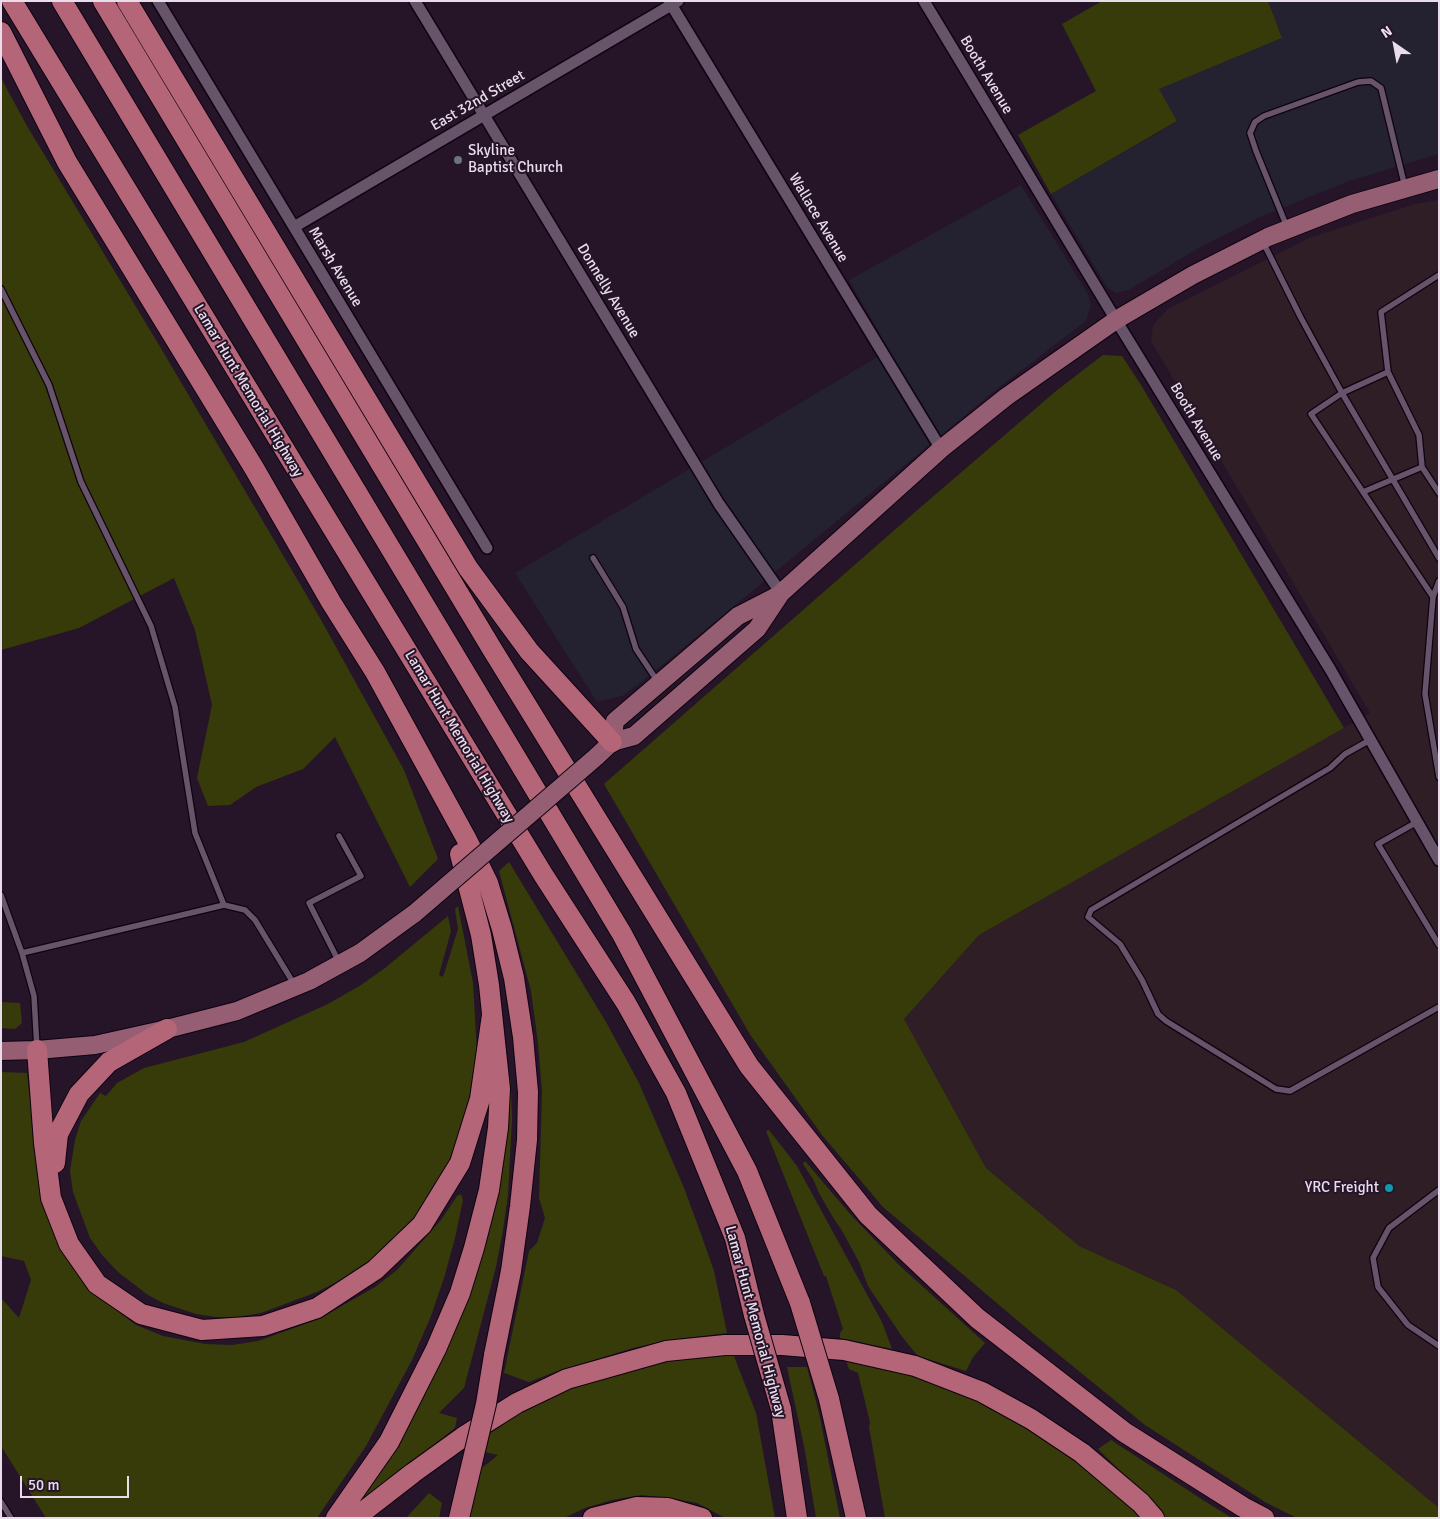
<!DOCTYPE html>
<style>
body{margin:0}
#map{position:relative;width:1440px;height:1519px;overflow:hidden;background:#261529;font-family:Signika,sans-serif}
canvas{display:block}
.frame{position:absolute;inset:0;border:2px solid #e9ddeb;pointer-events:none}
.north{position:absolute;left:1370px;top:20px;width:50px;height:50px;-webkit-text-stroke:4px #261529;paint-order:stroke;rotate:327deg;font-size:14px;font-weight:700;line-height:20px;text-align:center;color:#e9ddeb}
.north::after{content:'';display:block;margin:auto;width:18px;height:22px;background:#e9ddeb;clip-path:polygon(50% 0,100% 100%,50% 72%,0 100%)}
.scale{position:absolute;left:20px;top:1476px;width:109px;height:22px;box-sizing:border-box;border:2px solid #e9ddeb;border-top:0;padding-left:6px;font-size:15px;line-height:18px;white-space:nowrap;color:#e9ddeb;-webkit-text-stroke:4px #261529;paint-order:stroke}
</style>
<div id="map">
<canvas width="1440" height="1519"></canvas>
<div class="frame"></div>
<div class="north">N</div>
<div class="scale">50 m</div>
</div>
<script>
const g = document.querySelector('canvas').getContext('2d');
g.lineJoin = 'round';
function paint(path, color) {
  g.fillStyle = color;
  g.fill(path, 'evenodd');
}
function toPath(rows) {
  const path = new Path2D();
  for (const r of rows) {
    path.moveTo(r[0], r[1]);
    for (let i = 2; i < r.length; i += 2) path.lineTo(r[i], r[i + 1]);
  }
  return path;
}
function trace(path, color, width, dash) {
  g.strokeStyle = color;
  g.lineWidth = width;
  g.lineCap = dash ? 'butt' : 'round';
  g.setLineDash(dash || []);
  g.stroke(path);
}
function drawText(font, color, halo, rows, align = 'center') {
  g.font = font + ' Signika,sans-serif';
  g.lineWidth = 4;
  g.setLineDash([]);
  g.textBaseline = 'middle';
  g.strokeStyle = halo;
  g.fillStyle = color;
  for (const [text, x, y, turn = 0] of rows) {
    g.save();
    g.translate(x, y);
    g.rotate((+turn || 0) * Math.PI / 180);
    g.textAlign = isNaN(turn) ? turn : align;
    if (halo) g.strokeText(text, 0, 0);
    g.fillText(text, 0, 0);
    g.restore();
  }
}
paint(toPath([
 [1268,1,1439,1,1439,154,1349,181,1260,217,1202,246,1129,290,1116,293,1107,287,1051,194,1177,122,1159,89,1282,38],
 [1021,185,1088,294,1091,305,1086,321,997,389,649,676,622,696,597,702,515,573,889,350,849,280]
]), '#242131');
paint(toPath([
 [1439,200,1439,1508,1176,1290,1079,1246,986,1168,904,1019,979,935,1370,713,1151,341,1153,325,1168,309,1309,238,1415,204]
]), '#2f1e26');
paint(toPath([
 [1102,1,1268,1,1282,38,1159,89,1177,121,1051,194,1018,135,1096,91,1062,24],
 [1,78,27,126,162,350,320,618,404,770,438,859,410,887,335,737,303,769,256,787,230,805,208,806,197,778,212,705,195,630,174,578,79,628,1,650],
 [1103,355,1122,356,1141,385,1344,728,979,935,904,1019,986,1168,1079,1246,1176,1290,1439,1508,1439,1518,1297,1518,1265,1502,1145,1425,1037,1337,883,1207,822,1135,751,1036,604,784,922,506,1056,391],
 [509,862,606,1022,639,1083,684,1188,701,1234,714,1271,727,1333,670,1340,633,1348,555,1372,529,1382,504,1373,529,1251,537,1243,545,1218,539,1198,542,1091,538,1043,531,991,499,871],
 [458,906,473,983,477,1053,467,1112,449,1162,435,1189,415,1216,394,1239,371,1260,343,1279,317,1292,261,1313,237,1317,216,1317,196,1314,163,1303,148,1295,118,1272,103,1256,90,1238,73,1192,70,1171,75,1140,81,1121,100,1093,106,1096,117,1083,144,1068,244,1042,328,1004,361,985,385,968,448,916,451,931,439,975,443,977,458,929,455,909],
 [1,1002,20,1003,22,1023,15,1029,1,1028],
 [502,1026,511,1084,512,1119,508,1195,503,1230,496,1267,464,1388,439,1413,457,1418,455,1428,385,1483,346,1518,475,1256],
 [1,1072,27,1073,41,1192,60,1245,69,1262,91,1291,136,1325,163,1336,205,1344,232,1345,258,1341,319,1319,375,1287,397,1270,441,1220,457,1196,461,1194,463,1200,455,1238,444,1278,431,1316,412,1360,366,1446,317,1518,46,1518,1,1446,1,1298,19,1318,31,1280,24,1261,1,1256],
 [769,1130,797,1166,882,1322,892,1349,840,1338,840,1333,843,1329,826,1276,824,1276,766,1131],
 [805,1161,851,1215,899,1265,985,1343,973,1357,966,1371,918,1356,903,1338,868,1286,859,1262,841,1229,834,1219,819,1193,813,1179,803,1164],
 [732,1351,756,1413,775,1518,725,1518,697,1503,670,1498,641,1495,612,1500,585,1508,564,1518,469,1518,477,1472,498,1455,480,1451,483,1438,503,1425,510,1416,563,1389,640,1365],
 [844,1355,903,1370,988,1403,1091,1468,1142,1518,885,1518,869,1427,870,1422,858,1373,849,1369],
 [787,1367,807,1367,819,1413,840,1518,816,1518,805,1451],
 [1111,1440,1206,1502,1232,1518,1164,1518,1151,1501,1098,1449],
 [429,1493,442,1503,439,1518,406,1518]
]), '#373b0a');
const lane = toPath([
 [1287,227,1256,151,1250,133,1255,122,1264,116,1358,82,1371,81,1381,88,1405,187],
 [1263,242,1301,318,1342,393,1439,558],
 [1,289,49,385,81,482,151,626,175,707,195,833,224,905],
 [1388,372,1381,312,1439,275],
 [1422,467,1419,435,1388,372,1342,393,1311,414,1433,597],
 [1363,492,1422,467,1439,493],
 [593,558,623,607,636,649,658,682],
 [1439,581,1433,597,1425,694,1439,777],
 [1370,740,1345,754,1330,768,1091,910,1088,917,1120,944,1142,980,1158,1014,1166,1021,1276,1089,1290,1091,1439,1007],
 [1417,822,1378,844,1439,945],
 [1,895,22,953,34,996,37,1048],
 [22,953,224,905,245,910,255,920,294,984],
 [339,962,309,903,361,876,339,836],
 [1439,1190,1389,1228,1373,1258,1378,1287,1408,1325,1439,1346],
 [1,1502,11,1518]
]);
const street = toPath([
 [158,1,487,548],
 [415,1,719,504,781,593],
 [669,1,941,449],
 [924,1,1116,320,1330,669,1439,860],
 [294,227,678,1]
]);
const primary = toPath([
 [612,742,615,721,738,616,779,595],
 [596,757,612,742,634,736,757,629,781,593,941,449,1006,397,1116,320,1193,275,1268,237,1352,204,1439,179],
 [1,1051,37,1050,95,1045,167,1029,237,1011,309,981,360,953,415,913]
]);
const highway = toPath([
 [12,1,544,876,626,1003,676,1093,735,1238,754,1315],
 [62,1,622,934,747,1171,800,1303],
 [103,1,492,649,749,1066,868,1215,977,1318,1124,1432,1243,1507,1264,1518],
 [127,1,468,568,529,651,612,742],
 [1,32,67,162,254,468,331,602,375,672,466,838,488,883,502,929,514,978,523,1037,528,1092,527,1140,520,1206,511,1271,494,1355],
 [37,1050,44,1143,51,1198,69,1244,97,1284,141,1314,202,1330,263,1326,317,1308,375,1270,422,1225,460,1163,480,1099,492,1015],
 [55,1163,58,1134,79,1094,109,1062,167,1029],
 [829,1399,856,1518],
 [781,1409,797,1518],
 [336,1518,389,1442,436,1349,460,1293,474,1248,489,1190,498,1128,500,1089,489,985,481,935,460,854],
 [355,1518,413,1473,463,1437,517,1403,567,1379,666,1351,725,1345,782,1345,844,1350,915,1366,982,1392,1031,1419,1082,1453,1141,1503,1154,1518],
 [459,1518,472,1463],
 [593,1518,637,1507,668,1508,702,1518]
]);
trace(lane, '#0f0211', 8);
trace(street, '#0f0211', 14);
trace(primary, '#0f0211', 20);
trace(highway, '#0f0211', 22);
trace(lane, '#67536a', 5.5);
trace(street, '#67536a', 11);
trace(primary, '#955e72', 18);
trace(highway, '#b46577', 20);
const primaryBridge = toPath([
 [415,913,596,757]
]);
const highwayBridge = toPath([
 [800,1303,829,1399],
 [754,1315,781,1409],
 [472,1463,486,1404,494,1355]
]);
trace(primaryBridge, '#0f0211', 20, []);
trace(highwayBridge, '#0f0211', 22, []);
trace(primaryBridge, '#955e72', 18);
trace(highwayBridge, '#b46577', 20);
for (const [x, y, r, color] of [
 [458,160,5,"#6b7280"],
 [1389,1188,5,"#0f9aa8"]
]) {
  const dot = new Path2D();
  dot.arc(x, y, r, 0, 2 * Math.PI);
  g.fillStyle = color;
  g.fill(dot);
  trace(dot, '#261529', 2);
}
drawText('15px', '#e9ddeb', '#261529', [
 ["Booth Avenue",986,75,59],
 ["East 32nd Street",478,101,-30],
 ["Wallace Avenue",818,218,59],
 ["Marsh Avenue",335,267,59],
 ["Donnelly Avenue",608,291,59],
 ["Lamar Hunt Memorial Highway",248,391,59],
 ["Booth Avenue",1196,422,59],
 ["Lamar Hunt Memorial Highway",459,737,59],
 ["Lamar Hunt Memorial Highway",755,1322,75]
]);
drawText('15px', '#e9ddeb', '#261529', [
 ["Skyline",468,151],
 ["Baptist Church",468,168],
 ["YRC Freight",1379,1188,"right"]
], 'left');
</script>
